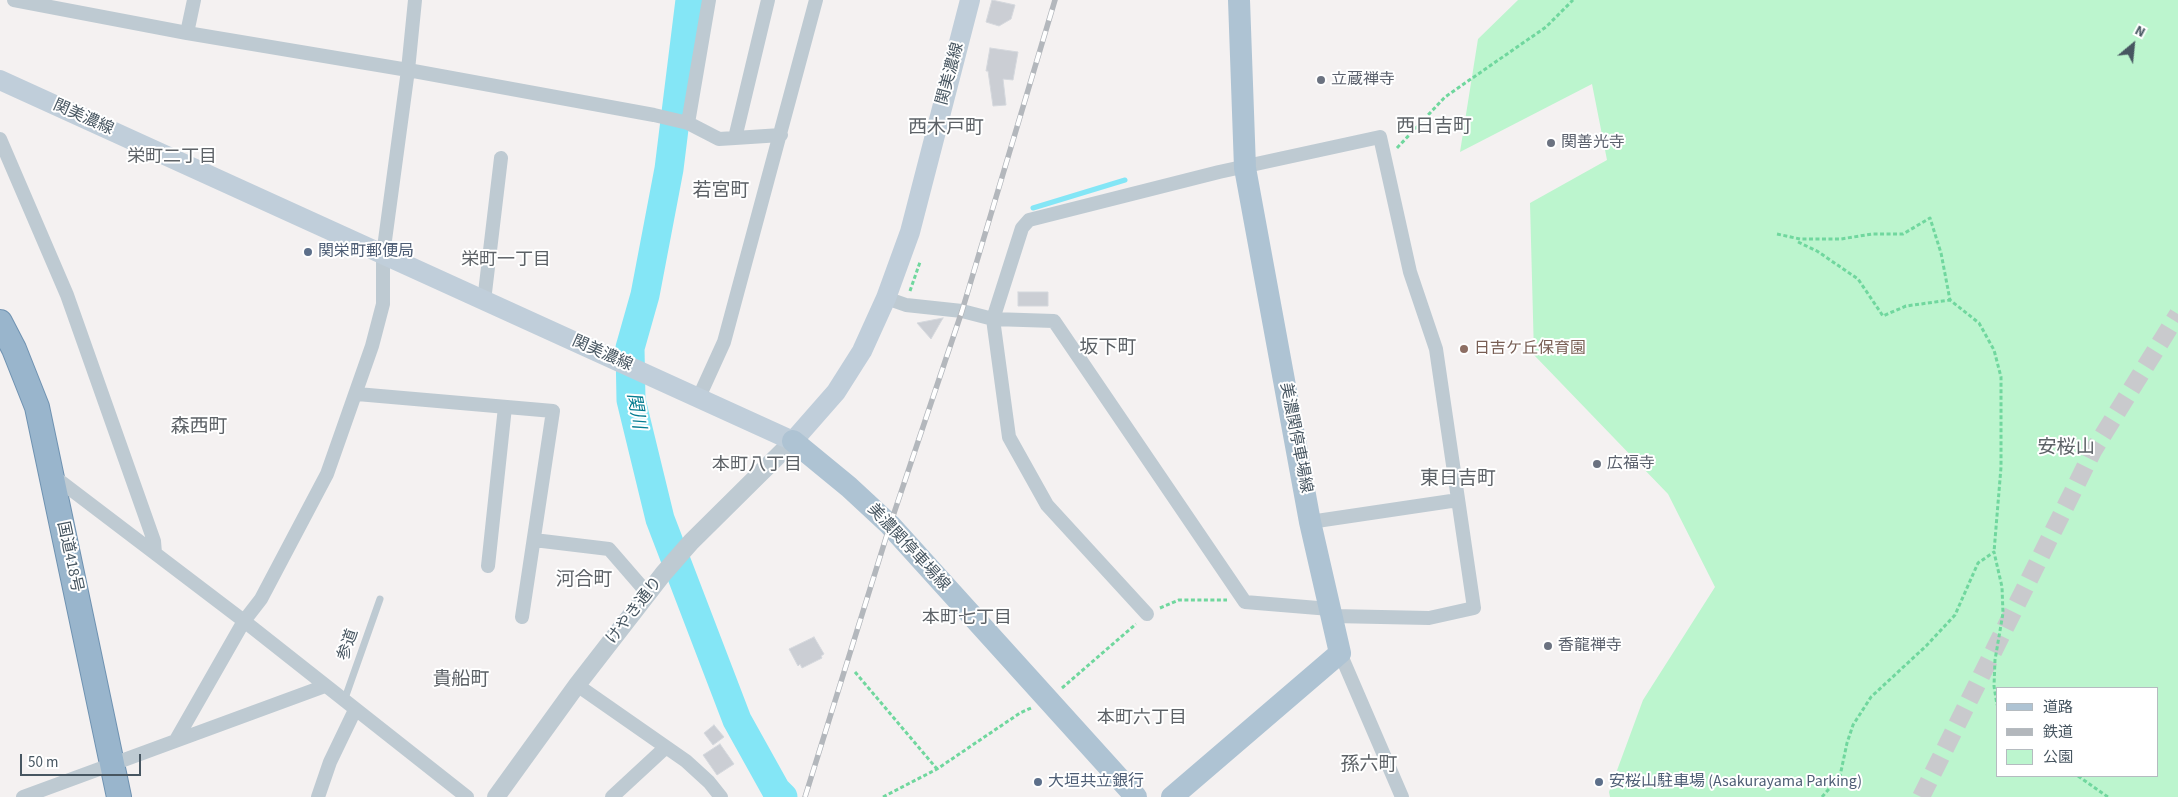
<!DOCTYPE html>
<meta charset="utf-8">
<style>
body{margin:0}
#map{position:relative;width:2178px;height:797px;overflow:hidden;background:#f4f1f1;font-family:"Source Sans 3","Noto Sans JP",sans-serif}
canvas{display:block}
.legend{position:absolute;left:1996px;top:687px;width:162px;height:90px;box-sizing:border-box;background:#fff;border:1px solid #b5bbc0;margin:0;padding:6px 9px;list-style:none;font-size:15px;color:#475661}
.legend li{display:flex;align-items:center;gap:10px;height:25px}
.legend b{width:25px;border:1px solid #b5bbc0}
.north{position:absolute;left:2108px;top:20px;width:50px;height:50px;-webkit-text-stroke:4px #fff;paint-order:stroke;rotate:28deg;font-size:14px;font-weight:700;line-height:20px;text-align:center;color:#475661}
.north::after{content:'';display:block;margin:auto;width:18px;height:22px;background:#475661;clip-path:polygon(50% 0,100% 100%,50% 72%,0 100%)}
.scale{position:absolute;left:20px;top:754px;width:121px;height:22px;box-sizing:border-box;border:2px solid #475661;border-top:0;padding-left:6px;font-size:15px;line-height:18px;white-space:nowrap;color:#475661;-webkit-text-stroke:4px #fff;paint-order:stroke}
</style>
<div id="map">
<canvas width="2178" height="797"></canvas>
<ul class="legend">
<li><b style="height:6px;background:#aec3d3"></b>道路</li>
<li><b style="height:6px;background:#b3b7bc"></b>鉄道</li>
<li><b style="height:14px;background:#bcf5ce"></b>公園</li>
</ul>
<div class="north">N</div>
<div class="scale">50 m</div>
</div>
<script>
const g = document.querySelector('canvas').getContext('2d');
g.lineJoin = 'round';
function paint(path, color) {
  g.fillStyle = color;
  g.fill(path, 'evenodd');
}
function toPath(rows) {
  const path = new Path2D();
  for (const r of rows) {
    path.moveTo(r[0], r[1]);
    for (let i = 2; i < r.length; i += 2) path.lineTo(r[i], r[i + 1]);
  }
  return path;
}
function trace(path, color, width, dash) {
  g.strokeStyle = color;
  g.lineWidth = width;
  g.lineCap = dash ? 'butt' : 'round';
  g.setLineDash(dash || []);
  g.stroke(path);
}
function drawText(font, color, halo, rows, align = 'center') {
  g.font = font + ' "Source Sans 3","Noto Sans JP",sans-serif';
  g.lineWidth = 4;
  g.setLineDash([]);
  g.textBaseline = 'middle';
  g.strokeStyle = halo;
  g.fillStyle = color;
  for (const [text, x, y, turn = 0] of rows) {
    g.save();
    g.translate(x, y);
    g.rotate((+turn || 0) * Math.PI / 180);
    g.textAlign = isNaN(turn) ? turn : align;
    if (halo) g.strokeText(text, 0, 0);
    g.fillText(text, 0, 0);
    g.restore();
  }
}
paint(toPath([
 [1518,0,2178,0,2178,797,1610,797,1609,792,1643,700,1715,587,1668,494,1534,355,1530,203,1607,160,1592,84,1460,152,1478,39],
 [1997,688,2157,688,2157,776,1997,776]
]), '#bcf5ce');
trace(toPath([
 [1033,208,1125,180]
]), '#84e6f6', 5);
trace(toPath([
 [690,0,669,169,645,295,630,348,631,400,660,519,737,720,776,790,783,797]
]), '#84e6f6', 29);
const building = toPath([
 [992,0,1015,5,1011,19,999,26,986,22,992,0],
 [990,48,1018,52,1013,80,1003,79,1006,105,993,106,988,71,986,71,990,48],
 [1018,292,1048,292,1048,306,1018,306,1018,292],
 [943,318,931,339,917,323,943,318],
 [814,637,824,654,821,656,822,658,802,668,800,664,798,666,789,649,814,637],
 [714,725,724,737,713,745,704,733,714,725],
 [720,744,734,764,717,775,703,755,720,744]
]);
paint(building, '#cbced4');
trace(building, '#d5d8dd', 1);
trace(toPath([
 [1921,797,2093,451,2178,314]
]), '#c9cacd', 18, [18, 9]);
const trunk = toPath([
 [0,322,14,349,37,407,119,797]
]);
trace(trunk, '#6f92b1', 26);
trace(toPath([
 [1397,148,1445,97,1546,27,1573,0],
 [1777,234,1800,239,1841,239,1872,234,1903,234,1930,218,1941,253,1950,300,1979,323,1994,350,2001,377,2001,467,1994,552],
 [1798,242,1817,251,1858,279,1883,316,1906,306,1950,300],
 [910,291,920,262],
 [1160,608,1179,600,1227,600],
 [855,672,937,769],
 [1062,688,1136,624],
 [2078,776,2108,797],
 [883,797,937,769,1020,713,1031,708],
 [1822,797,1840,776,1847,743,1853,725,1871,697,1926,646,1955,615,1978,563,1994,552,2002,587,2003,613,1995,660,1994,686,1997,705]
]), '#70d79e', 3, [4, 2.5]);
trace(toPath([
 [344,701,380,599]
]), '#becad2', 7);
trace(toPath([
 [14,0,187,33,408,70,654,115,688,123,719,139,735,138],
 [768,0,735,138,781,135],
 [187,33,194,0],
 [688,123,709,0],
 [0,139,67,295,154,541,155,553],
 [886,298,906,305,962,311,993,319,1054,321,1245,602,1330,609],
 [484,301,501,158],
 [357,394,553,411,522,617],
 [699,397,724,342,816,0],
 [52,475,244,621,467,797],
 [1310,522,1458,500],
 [534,540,609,549,648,594],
 [488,566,505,407],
 [1147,614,1047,505,1009,437,993,319,1022,228,1029,220,1219,172,1380,137,1410,272,1436,349,1474,608,1429,618,1333,616],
 [1340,653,1402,797],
 [577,685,686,761,709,782,721,797],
 [176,740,244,621,261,599,327,474,372,346,383,304,383,255,408,70,415,0],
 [23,797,325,686],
 [318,797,330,762,355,710],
 [612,797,666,747]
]), '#becad2', 14);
trace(toPath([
 [496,797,577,685,663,574,691,542,793,441]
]), '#becad2', 18);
trace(toPath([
 [0,80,793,441,836,392,862,351,886,298,910,232,970,0]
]), '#c0ceda', 20);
trace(toPath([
 [793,441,849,487,890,525,1136,797],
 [1172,797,1340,653,1310,522,1245,168,1239,0]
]), '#aec3d3', 22);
trace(trunk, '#99b5cc', 24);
const rail = toPath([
 [805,797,890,525,962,311,1055,0]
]);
trace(rail, '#b3b7bc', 5.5);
trace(rail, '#fff', 4, [11]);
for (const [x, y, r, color] of [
 [1321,80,5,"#6b7280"],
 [1551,143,5,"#6b7280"],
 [308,252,5,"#5c6f8a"],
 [1464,349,5,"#8d6e63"],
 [1597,464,5,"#6b7280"],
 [1548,646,5,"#6b7280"],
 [1038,782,5,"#5c6f8a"],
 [1599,782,5,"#5c6f8a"]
]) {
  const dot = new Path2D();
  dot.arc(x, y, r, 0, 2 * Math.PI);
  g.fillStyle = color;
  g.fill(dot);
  trace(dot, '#fff', 2);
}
drawText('16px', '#475661', '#fff', [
 ["関美濃線",951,74,-75],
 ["関美濃線",83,118,24],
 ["関美濃線",602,354,24],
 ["美濃関停車場線",1295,438,79],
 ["美濃関停車場線",908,548,47],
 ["国道418号",69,557,78],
 ["けやき通り",635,611,-52],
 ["参道",349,645,-71]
]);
drawText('16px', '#5b616d', '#fff', [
 ["立蔵禅寺",1331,80],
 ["関善光寺",1561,143],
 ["広福寺",1607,464],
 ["香龍禅寺",1558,646]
], 'left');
drawText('16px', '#4e5e75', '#fff', [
 ["関栄町郵便局",318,252],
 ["大垣共立銀行",1048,782],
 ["安桜山駐車場 (Asakurayama Parking)",1609,782]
], 'left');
drawText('16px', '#785e54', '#fff', [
 ["日吉ケ丘保育園",1474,349]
], 'left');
drawText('18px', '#5d6267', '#fff', [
 ["栄町二丁目",172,158],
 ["栄町一丁目",506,261],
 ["本町八丁目",757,466],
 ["本町七丁目",967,619],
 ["本町六丁目",1142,719]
]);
drawText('italic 18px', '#047c90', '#fff', [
 ["関川",635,411,80]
]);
drawText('19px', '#5d6267', '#fff', [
 ["西日吉町",1434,128],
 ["西木戸町",946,129],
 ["若宮町",721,192],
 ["坂下町",1108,349],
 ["森西町",199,428],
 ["安桜山",2066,449],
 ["東日吉町",1458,480],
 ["河合町",584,581],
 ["貴船町",461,681],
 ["孫六町",1369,766]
]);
</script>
